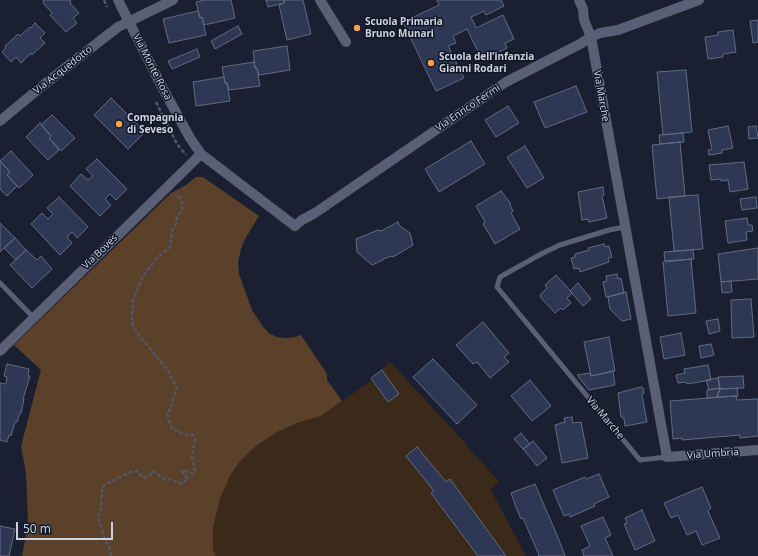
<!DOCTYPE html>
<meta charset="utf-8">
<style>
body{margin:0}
#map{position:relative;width:758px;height:556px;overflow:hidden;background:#1a2031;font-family:"Noto Sans",sans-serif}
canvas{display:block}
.scale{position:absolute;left:16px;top:522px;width:97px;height:18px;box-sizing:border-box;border:2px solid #cdd2de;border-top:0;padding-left:5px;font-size:12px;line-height:14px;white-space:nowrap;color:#cdd2de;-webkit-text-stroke:3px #111727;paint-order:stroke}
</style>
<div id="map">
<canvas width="758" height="556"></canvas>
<div class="scale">50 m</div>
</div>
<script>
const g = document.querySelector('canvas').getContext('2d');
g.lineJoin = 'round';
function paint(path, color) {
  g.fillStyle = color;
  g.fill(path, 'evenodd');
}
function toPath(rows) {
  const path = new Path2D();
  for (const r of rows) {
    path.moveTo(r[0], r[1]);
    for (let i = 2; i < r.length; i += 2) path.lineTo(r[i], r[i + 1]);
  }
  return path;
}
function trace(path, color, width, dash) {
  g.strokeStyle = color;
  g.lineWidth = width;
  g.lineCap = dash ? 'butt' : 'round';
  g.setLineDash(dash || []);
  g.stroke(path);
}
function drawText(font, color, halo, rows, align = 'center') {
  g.font = font + ' "Noto Sans",sans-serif';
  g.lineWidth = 3;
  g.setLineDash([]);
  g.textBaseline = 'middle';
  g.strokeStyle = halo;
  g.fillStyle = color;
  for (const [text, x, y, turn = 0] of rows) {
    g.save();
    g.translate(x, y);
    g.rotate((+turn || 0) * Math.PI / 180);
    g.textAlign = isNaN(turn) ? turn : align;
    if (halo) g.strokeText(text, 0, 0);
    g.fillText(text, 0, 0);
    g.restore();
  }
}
paint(toPath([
 [390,362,457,434,499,482,491,490,526,556,216,556,213,550,213,528,220,499,230,476,240,461,256,446,277,432,300,422,321,416,372,380,388,402,399,394,382,370]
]), '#3b291a');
paint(toPath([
 [196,177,203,177,259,216,245,239,241,249,238,262,239,274,252,310,264,328,270,334,277,337,286,338,295,337,301,335,327,374,327,380,342,401,321,416,300,422,277,432,256,446,240,461,230,476,220,499,213,528,213,550,216,556,22,556,28,523,26,473,21,446,41,370,14,345,171,193,186,185]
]), '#5b412a');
const building = toPath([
 [43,0,70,0,71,2,70,3,79,13,73,18,77,23,66,32,50,15,52,13,43,3,44,2,43,0],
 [204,0,231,0,235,18,204,25,202,17,200,18,196,2,204,0],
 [266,0,286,0,284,0,284,3,268,7,266,0],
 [284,0,303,0,311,34,287,40,279,5,284,3,284,0],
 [437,0,501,0,504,6,486,15,484,11,471,17,476,28,503,15,514,39,505,43,507,48,482,60,467,29,453,36,456,43,448,46,464,78,436,91,403,22,439,5,437,0],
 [198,11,200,18,202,17,206,35,169,43,163,19,198,11],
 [758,20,758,42,753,43,750,21,758,20],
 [35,23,45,33,40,38,45,43,32,55,31,53,21,63,16,57,11,62,2,52,6,48,5,46,18,34,20,36,30,27,31,28,35,23],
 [238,26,242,34,215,49,211,41,238,26],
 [733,30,736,52,723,54,723,57,708,59,705,37,718,35,718,32,733,30],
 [287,46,290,70,259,75,257,68,255,68,253,51,287,46],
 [197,49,200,57,172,69,168,61,197,49],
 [254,62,255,68,257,68,260,86,229,90,227,83,225,83,222,67,254,62],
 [686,70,692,132,663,135,657,72,686,70],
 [224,77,225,83,227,83,230,101,196,106,193,82,224,77],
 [576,86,587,112,545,128,534,102,576,86],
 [111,98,145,132,128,149,94,115,111,98],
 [508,106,519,123,496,137,485,120,508,106],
 [52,115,75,138,61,151,49,138,51,136,41,125,52,115],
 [40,123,51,136,49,138,59,150,48,160,26,137,40,123],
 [728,126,733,148,722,150,722,153,709,155,708,150,712,149,708,130,728,126],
 [756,126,758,138,749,139,748,127,756,126],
 [683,133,684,142,660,144,659,135,683,133],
 [471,141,485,164,439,192,425,169,471,141],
 [680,142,685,196,657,199,652,145,680,142],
 [525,146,544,178,527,188,507,157,525,146],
 [11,151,33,175,19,188,7,175,10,172,0,161,11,151],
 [97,159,127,189,116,200,110,194,105,199,111,205,100,216,70,186,81,174,88,180,93,176,86,169,97,159],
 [0,161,10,172,7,175,17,186,7,196,0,189,0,161],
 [744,162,748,189,730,192,728,180,721,181,721,179,711,180,709,165,744,162],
 [603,187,604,195,602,196,607,218,589,222,588,219,582,220,578,192,603,187],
 [501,191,511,204,510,205,513,211,511,213,520,229,495,244,483,224,485,222,476,206,501,191],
 [698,195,703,249,674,251,669,197,698,195],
 [59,197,88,227,77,238,72,232,67,237,72,243,60,255,31,224,42,213,48,219,53,214,47,208,59,197],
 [756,197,757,208,742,210,740,199,756,197],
 [747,218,748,225,752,225,753,231,746,232,747,240,728,243,725,221,747,218],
 [398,222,400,226,410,233,413,245,393,257,392,256,383,259,383,260,372,265,357,252,356,239,378,230,381,231,398,222],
 [0,223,15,238,0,252,0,223],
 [15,238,26,250,16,260,4,248,15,238],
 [604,244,605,247,609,246,612,257,608,258,609,262,580,272,579,268,574,269,571,258,575,257,575,254,589,250,588,248,604,244],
 [758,248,758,279,721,282,718,254,758,248],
 [26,250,37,260,41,256,52,269,32,288,10,265,26,250],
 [693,250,694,259,665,261,664,252,693,250],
 [691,259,696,313,668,316,663,262,691,259],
 [617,274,618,279,621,278,624,293,606,297,603,282,607,281,606,276,617,274],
 [556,275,572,293,567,298,571,303,563,310,561,308,555,313,541,298,540,295,547,288,545,285,556,275],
 [731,281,732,292,722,293,721,282,731,281],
 [578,283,591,299,583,306,570,291,578,283],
 [626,292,631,319,622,321,610,309,608,297,626,292],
 [751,299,754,337,732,338,731,300,751,299],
 [718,319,720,331,709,334,706,321,718,319],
 [483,322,509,353,504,357,509,362,490,378,477,362,473,364,456,345,483,322],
 [681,333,685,355,664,359,660,337,681,333],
 [609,337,615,371,591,376,584,342,609,337],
 [711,344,714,355,701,358,699,346,711,344],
 [433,359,477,405,457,424,413,377,433,359],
 [7,364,29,369,28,376,30,376,23,399,24,399,21,413,20,413,17,422,15,422,11,436,9,435,7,442,0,440,0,383,6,384,7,377,4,376,7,364],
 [708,365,711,380,687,384,686,382,678,383,676,375,685,373,684,369,708,365],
 [382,370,399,394,388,402,371,378,382,370],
 [613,371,615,385,589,390,577,375,590,373,591,376,613,371],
 [743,376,744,388,720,389,718,377,743,376],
 [718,378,720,388,709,390,706,380,718,378],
 [530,380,551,406,532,421,511,396,530,380],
 [641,387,643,388,644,393,642,395,647,422,625,426,624,418,621,417,618,393,641,387],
 [720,388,717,397,707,398,707,390,720,388],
 [737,388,738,396,717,397,720,389,737,388],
 [736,396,737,400,758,399,758,436,740,438,740,435,682,440,682,438,673,439,670,401,736,396],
 [572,417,573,423,581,422,588,458,562,463,555,425,565,422,564,418,572,417],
 [521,433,530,444,523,449,514,439,521,433],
 [533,441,547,458,537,466,523,449,533,441],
 [417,447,446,482,450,479,506,556,478,556,431,493,434,491,406,456,417,447],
 [599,474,609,497,594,504,595,506,570,517,569,514,564,516,553,490,585,477,586,479,599,474],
 [535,484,559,540,565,556,538,556,539,555,523,518,521,519,516,507,511,493,535,484],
 [702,487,711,508,708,511,720,538,702,545,696,531,687,535,678,515,671,518,664,503,702,487],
 [642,510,655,541,635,550,624,524,627,523,625,518,642,510],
 [603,517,611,535,605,538,613,556,584,556,582,550,590,546,581,526,603,517],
 [0,526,15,529,9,556,0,556,0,526]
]);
paint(building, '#2e3753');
trace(building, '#636b80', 1);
trace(toPath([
 [104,0,107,7],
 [156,102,177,144,186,155],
 [111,556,110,549,104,537,98,516,101,509,102,489,104,485,133,471,137,471,143,478,150,475,153,471,165,480,170,479,182,484,188,478,184,475,182,471,187,471,193,474,195,469,192,457,195,439,193,435,186,435,172,429,167,414,171,409,174,396,177,389,174,383,169,372,134,329,132,322,133,301,138,287,143,276,158,257,170,247,172,231,176,224,177,217,182,210,183,206,181,199,176,194]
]), '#515766', 2.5, [4, 2]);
trace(toPath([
 [625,227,609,230,560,245,543,253,500,277,497,287,640,460,667,457],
 [0,283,33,317]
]), '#596075', 5);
trace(toPath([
 [118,0,162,87,190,138,201,154,295,226,302,220,315,213,506,82,580,44,591,37,600,33,618,30,699,0],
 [320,0,346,42],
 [579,0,583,9,584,20,591,37,667,457,758,450],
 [0,121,41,87,118,27,173,0],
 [0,351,201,154]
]), '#596075', 10);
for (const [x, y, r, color] of [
 [357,28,4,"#f8a04b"],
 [431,63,4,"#f8a04b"],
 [119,124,4,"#f8a04b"]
]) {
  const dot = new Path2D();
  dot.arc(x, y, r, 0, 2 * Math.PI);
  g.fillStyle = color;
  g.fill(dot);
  trace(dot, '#111727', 1.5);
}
drawText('bold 10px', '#cdd2de', '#111727', [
 ["Scuola Primaria",365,22],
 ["Bruno Munari",365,34],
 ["Scuola dell’infanzia",439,57],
 ["Gianni Rodari",439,69],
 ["Compagnia",127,118],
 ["di Seveso",127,130]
], 'left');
drawText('10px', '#cdd2de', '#111727', [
 ["Via Monte Rosa",152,67,63],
 ["Via Acquedotto",63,70,-38],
 ["Via Marche",601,96,80],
 ["Via Enrico Fermi",468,108,-34],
 ["Via Boves",100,252,-44],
 ["Via Marche",605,418,50],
 ["Via Umbria",713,454,-4]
]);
</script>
